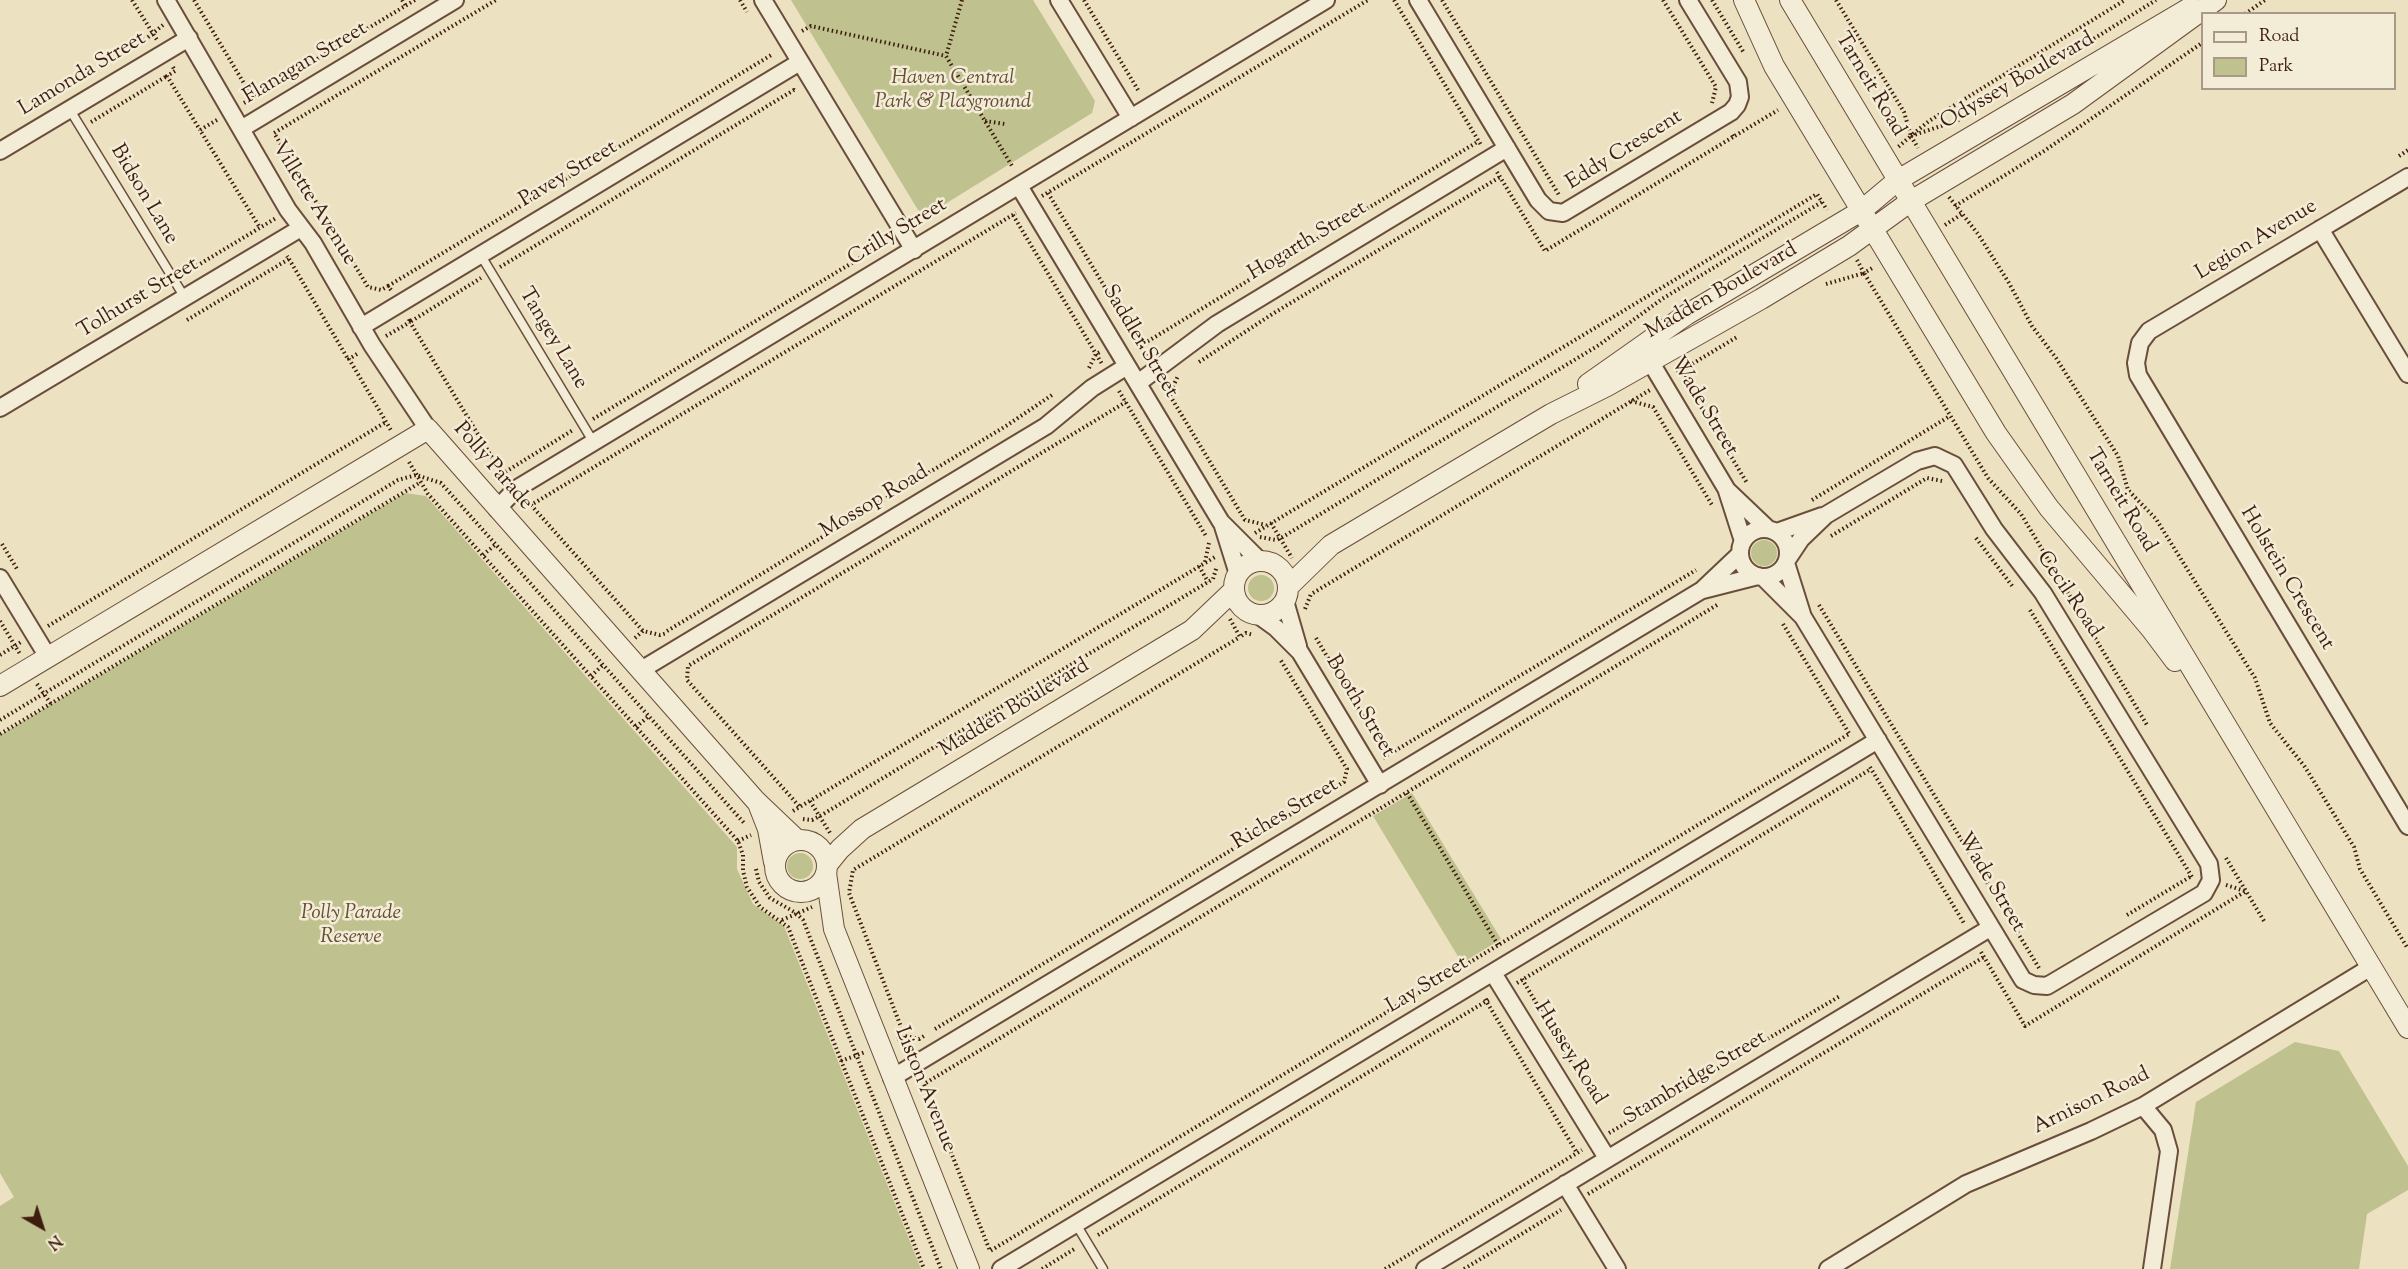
<!DOCTYPE html>
<style>
body{margin:0}
#map{position:relative;width:2408px;height:1269px;overflow:hidden;background:#ece1c1;font-family:"Sorts Mill Goudy",serif}
canvas{display:block}
.legend{position:absolute;left:2201px;top:12px;width:195px;height:78px;box-sizing:border-box;background:#f3ecd7;border:2px solid #ab9987;margin:0;padding:8px 10px;list-style:none;font-size:18px;color:#3e1d0e}
.legend li{display:flex;align-items:center;gap:12px;height:30px}
.legend b{width:30px;border:2px solid #ab9987}
.north{position:absolute;left:12px;top:1197px;width:60px;height:60px;-webkit-text-stroke:4px #f3ecd7;paint-order:stroke;rotate:141deg;font-size:16px;font-weight:700;line-height:24px;text-align:center;color:#3e1d0e}
.north::after{content:'';display:block;margin:auto;width:21px;height:27px;background:#3e1d0e;clip-path:polygon(50% 0,100% 100%,50% 72%,0 100%)}
</style>
<div id="map">
<canvas width="2408" height="1269"></canvas>
<ul class="legend">
<li><b style="height:8px;background:#f3ecd7"></b>Road</li>
<li><b style="height:16px;background:#bfc18e"></b>Park</li>
</ul>
<div class="north">N</div>
</div>
<script>
const g = document.querySelector('canvas').getContext('2d');
g.lineJoin = 'round';
function paint(path, color) {
  g.fillStyle = color;
  g.fill(path, 'evenodd');
}
function toPath(rows) {
  const path = new Path2D();
  for (const r of rows) {
    if (r.length === 3) {
      path.moveTo(r[0] + r[2], r[1]);
      path.arc(r[0], r[1], r[2], 0, 2 * Math.PI);
      continue;
    }
    path.moveTo(r[0], r[1]);
    for (let i = 2; i < r.length; i += 2) path.lineTo(r[i], r[i + 1]);
  }
  return path;
}
function trace(path, color, width, dash) {
  g.strokeStyle = color;
  g.lineWidth = width;
  g.lineCap = dash ? 'butt' : 'round';
  g.setLineDash(dash || []);
  g.stroke(path);
}
function drawText(font, color, halo, rows, align = 'center') {
  g.font = font + ' "Sorts Mill Goudy",serif';
  g.lineWidth = 5;
  g.setLineDash([]);
  g.textBaseline = 'middle';
  g.strokeStyle = halo;
  g.fillStyle = color;
  for (const [text, x, y, turn = 0] of rows) {
    g.save();
    g.translate(x, y);
    g.rotate((+turn || 0) * Math.PI / 180);
    g.textAlign = isNaN(turn) ? turn : align;
    if (halo) g.strokeText(text, 0, 0);
    g.fillText(text, 0, 0);
    g.restore();
  }
}
paint(toPath([
 [791,0,1033,0,1095,101,1092,113,929,214,918,210],
 [405,493,426,496,737,847,737,869,753,904,784,926,921,1269,0,1269,0,1206,14,1197,0,1173,0,735],
 [1764,553,13],
 [1261,588,13],
 [1412,793,1501,939,1462,963,1373,816],
 [800,866,13],
 [2295,1042,2339,1051,2408,1166,2408,1190,2367,1214,2359,1269,2170,1269,2196,1102]
]), '#bfc18e');
const service = toPath([
 [70,110,185,298],
 [480,254,594,443],
 [1076,1224,1103,1269]
]);
const minor = toPath([
 [166,0,288,210,313,243,372,345,428,429],
 [763,0,914,250],
 [1059,0,1131,118],
 [1418,0,1538,200,1549,211,1563,213,1731,112,1737,105,1740,97,1738,82,1688,0],
 [241,129,455,0],
 [0,151,189,38],
 [2408,177,2149,331,2140,343,2136,363,2138,375,2408,826],
 [1019,186,1221,522,1260,561],
 [2320,229,2408,374],
 [361,327,800,62],
 [1644,351,1727,490,1768,529],
 [1138,383,1217,324,1507,148],
 [0,408,301,228],
 [1727,491,1743,541],
 [497,509,516,489,1326,0],
 [1223,526,1238,574],
 [1764,553,24],
 [1777,532,1822,516],
 [1786,563,1802,614],
 [1763,577,1803,617,2023,980,2034,985,2047,986,2204,893,2211,880,2209,864,2043,593,1994,529,1954,465,1935,456,1917,461,1826,515,1801,539,1787,560],
 [0,578,48,657],
 [1703,590,1758,576],
 [1285,601,1298,646],
 [1258,615,1276,628,1300,652,1380,785],
 [641,670,1046,426,1092,388,1127,366],
 [1493,973,1607,1158],
 [892,1078,1702,590,1740,554],
 [2143,1106,2163,1130,2169,1151,2152,1269],
 [1565,1184,1617,1269],
 [1001,1269,1878,740],
 [1425,1269,1990,928],
 [1828,1269,1966,1184,2091,1131,2143,1106,2371,967]
]);
const tertiary = toPath([
 [1744,0,1774,66,1996,433,2049,508,2151,629,2175,661],
 [1790,0,2408,1028],
 [1588,384,1686,315,1861,211,1898,180,2191,7],
 [1261,588,27],
 [1288,587,1331,545,1551,414,1607,386,1761,299,1849,246,1911,201,2073,104,2216,0],
 [0,686,428,429,756,801,797,840],
 [759,806,768,829,774,862],
 [801,866,26],
 [827,865,840,849,862,829,1192,630,1234,590],
 [826,873,834,929,969,1269]
]);
trace(service, '#6a4e3b', 11);
trace(minor, '#6a4e3b', 20);
trace(tertiary, '#6a4e3b', 22);
trace(toPath([
 [132,0,157,40],
 [194,0,254,100],
 [402,0,406,6],
 [740,0,747,12],
 [962,0,946,56,1012,166],
 [1084,0,1138,90],
 [1394,0,1481,145],
 [1442,0,1559,195],
 [1663,0,1716,87,1712,103],
 [1712,0,1744,53],
 [1836,0,1904,112,1911,136,1898,147],
 [2245,14,2265,0],
 [802,31,811,26,946,56],
 [141,43,163,25],
 [2071,53,2156,0],
 [173,67,175,71,167,76,200,130],
 [244,103,415,0],
 [217,120,200,130,260,228],
 [985,121,1005,124],
 [91,122,167,76],
 [1913,134,1929,121,2125,0],
 [1732,135,1733,137,1778,110],
 [1911,136,1918,148],
 [1911,136,1959,120],
 [2399,156,2408,150],
 [1497,172,1545,251,1733,137],
 [1048,193,1147,357],
 [1042,196,1368,0],
 [1949,197,1978,234,2009,283,2032,326,2056,358,2118,456,2128,490,2156,519,2255,678,2270,723,2305,767,2354,847,2360,869,2408,949],
 [1955,206,2044,151,2202,43],
 [1013,215,1102,364],
 [1945,225,1962,214],
 [289,259,348,359],
 [1857,260,1864,273,1874,267],
 [500,267,794,90,796,92],
 [185,273,276,218],
 [1826,284,1864,273,1988,478,2021,514,2147,725],
 [388,286,773,54],
 [391,290,388,286,381,290,368,287,274,133,496,0],
 [409,319,410,322,481,278],
 [187,320,289,259,287,256],
 [386,336,410,322,502,474],
 [1140,346,1479,141],
 [357,354,349,359,392,432],
 [1199,362,1274,313,1500,177],
 [1688,367,1685,380,1747,483],
 [1089,368,1096,354,1100,352],
 [1677,373,1737,337],
 [1163,384,1245,520,1266,525],
 [1119,391,1206,536],
 [1169,395,1178,376],
 [1631,401,1653,407,1712,505],
 [593,419,890,240],
 [409,462,428,494,738,841,743,855,743,871,747,887,760,907,788,927,924,1269],
 [506,477,502,474,573,430],
 [1812,500,1950,416],
 [527,501,531,505,1016,213],
 [531,505,643,631],
 [1271,523,1292,558],
 [1255,533,1817,194,1827,210],
 [1831,536,1927,478,1942,481],
 [1260,537,1276,540,1281,538,1599,345,1662,299,1822,202],
 [1976,538,2013,587],
 [2,544,17,569],
 [483,555,496,544],
 [1205,562,1209,543],
 [1199,566,1208,582],
 [1313,593,1650,390],
 [1717,605,924,1084,990,1251,1849,734],
 [1819,605,2039,968],
 [1305,609,1311,594],
 [2030,610,2192,877],
 [1230,619,1240,637,1246,633,1253,635],
 [0,621,20,654],
 [1783,624,1850,735],
 [48,626,386,422],
 [667,631,1006,426,1052,395],
 [635,638,643,631,660,635,667,633],
 [1316,638,1382,748,1395,753],
 [0,655,21,642],
 [591,676,604,664],
 [37,684,51,704],
 [0,720,398,480,416,475,441,483,744,823],
 [636,727,649,716],
 [0,734,421,482],
 [1383,758,1696,570],
 [1870,767,1965,925],
 [1407,793,1498,945],
 [810,801,830,833],
 [799,806,687,680,688,666,1126,402],
 [793,811,1215,557],
 [803,819,812,820,820,816,1208,582,1213,579,1217,566],
 [738,841,751,835],
 [2226,858,2264,921],
 [756,869,759,882,770,898,796,913,803,920,941,1269],
 [2226,885,2245,891],
 [2127,915,2190,877],
 [782,920,812,907],
 [1981,952,2025,1026,2246,891],
 [1522,979,1586,1087],
 [1517,983,1871,769],
 [1485,999,1577,1153],
 [935,1029,1344,782,1347,769,1280,659],
 [897,1039,905,1036,919,1039,924,1036],
 [910,1050,849,893,853,870,1240,637],
 [841,1061,865,1052],
 [1609,1133,1840,996],
 [1588,1194,1984,957],
 [1098,1235,1490,999],
 [1042,1269,1076,1248],
 [1385,1269,1582,1150],
 [1464,1269,1561,1210]
]), '#3e1d0e', 4, [1.5, 3]);
trace(service, '#f3ecd7', 8);
trace(minor, '#f3ecd7', 16);
trace(tertiary, '#f3ecd7', 20);
drawText('21px', '#3e1d0e', '#f3ecd7', [
 ["Flanagan Street",306,64,-31],
 ["Lamonda Street",83,75,-31],
 ["Odyssey Boulevard",2018,82,-30],
 ["Tarneit Road",1869,85,59],
 ["Eddy Crescent",1625,151,-32],
 ["Pavey Street",569,175,-31],
 ["Bidson Lane",143,195,59],
 ["Villette Avenue",313,204,58],
 ["Crilly Street",898,233,-31],
 ["Legion Avenue",2257,241,-31],
 ["Hogarth Street",1308,242,-31],
 ["Madden Boulevard",1722,292,-30],
 ["Tolhurst Street",139,299,-31],
 ["Tangey Lane",552,339,59],
 ["Saddler Street",1139,342,59],
 ["Wade Street",1703,407,59],
 ["Polly Parade",492,467,49],
 ["Tarneit Road",2120,501,59],
 ["Mossop Road",875,503,-31],
 ["Holstein Crescent",2286,579,59],
 ["Cecil Road",2068,595,56],
 ["Booth Street",1359,707,59],
 ["Madden Boulevard",1015,709,-31],
 ["Riches Street",1286,815,-31],
 ["Wade Street",1990,883,59],
 ["Lay Street",1428,986,-31],
 ["Hussey Road",1569,1054,58],
 ["Stambridge Street",1696,1079,-31],
 ["Liston Avenue",924,1090,68],
 ["Arnison Road",2092,1102,-26]
]);
drawText('italic 21px', '#654e34', '#f3ecd7', [
 ["Haven Central",953,79],
 ["Park & Playground",953,103],
 ["Polly Parade",351,914],
 ["Reserve",351,938]
]);
</script>
